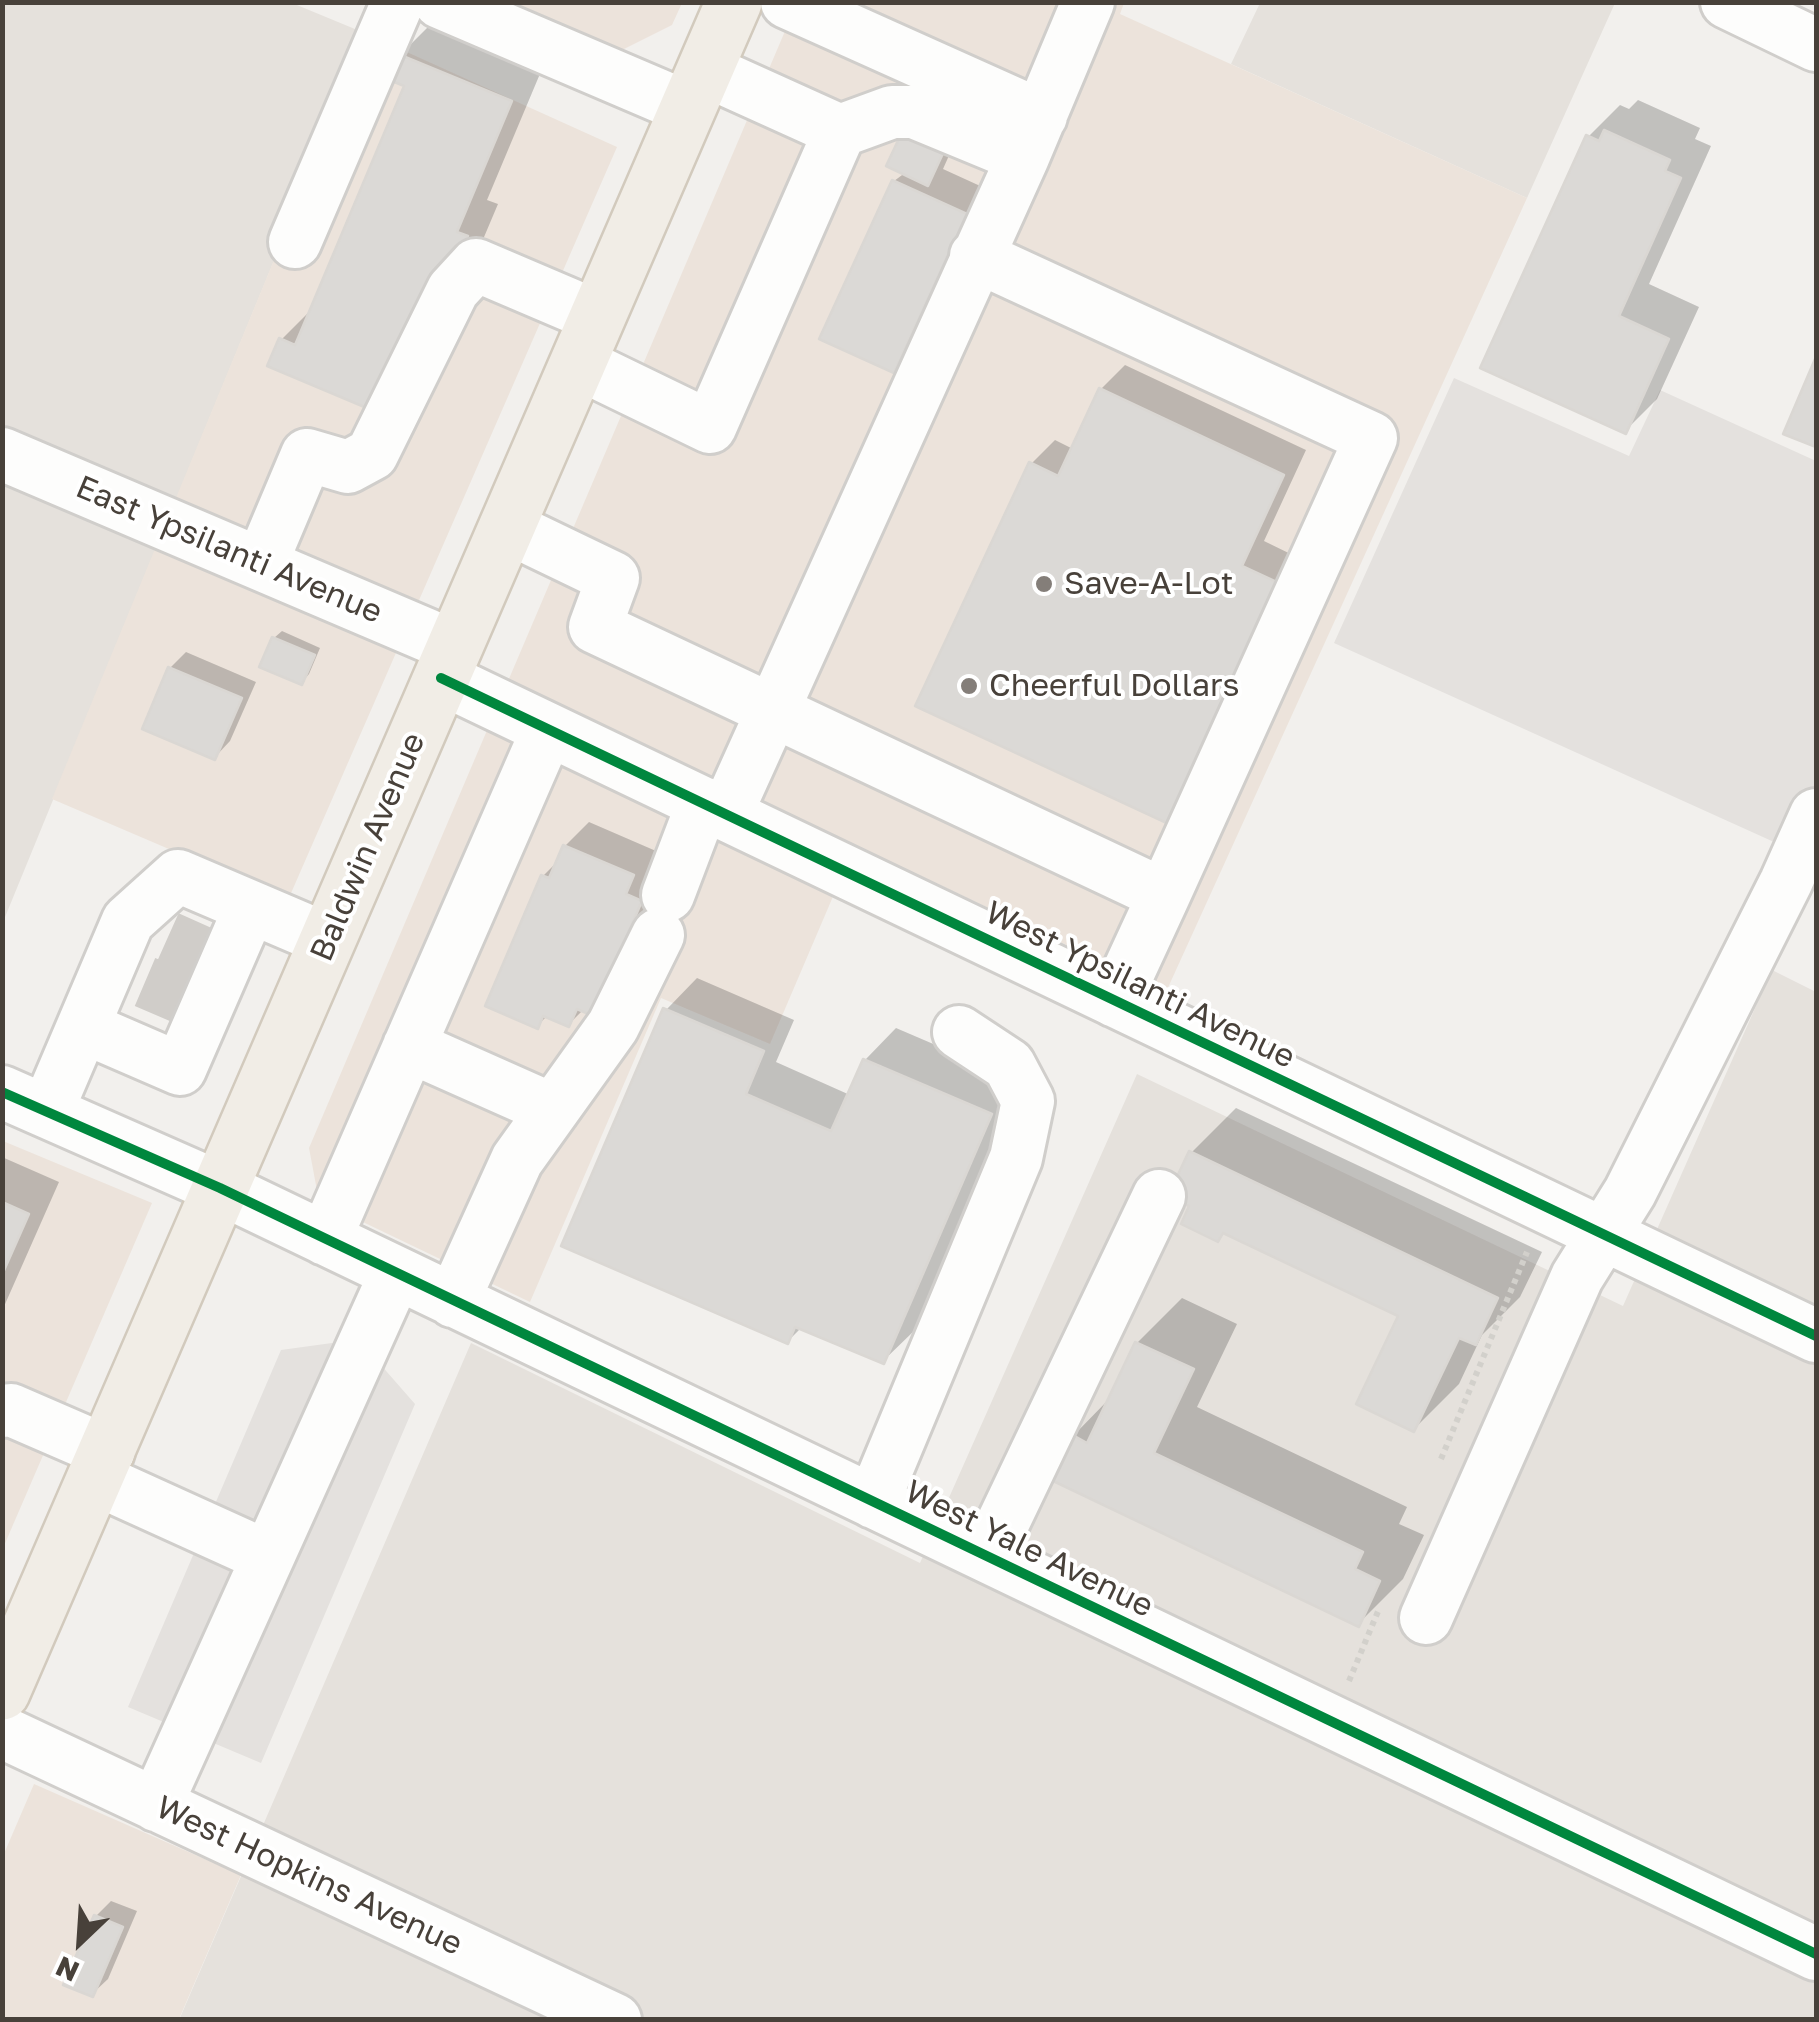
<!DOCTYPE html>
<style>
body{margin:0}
#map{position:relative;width:1819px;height:2022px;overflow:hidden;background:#f2f0ed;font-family:"Golos Text",sans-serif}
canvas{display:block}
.frame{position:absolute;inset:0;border:5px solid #48413a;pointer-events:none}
.north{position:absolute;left:30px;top:1892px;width:100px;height:100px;-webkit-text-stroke:8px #fff;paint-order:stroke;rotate:205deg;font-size:28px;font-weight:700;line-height:40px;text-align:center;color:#48413a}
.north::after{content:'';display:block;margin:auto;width:35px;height:45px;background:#48413a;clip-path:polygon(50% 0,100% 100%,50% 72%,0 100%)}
</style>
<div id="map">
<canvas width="1819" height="2022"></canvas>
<div class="frame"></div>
<div class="north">N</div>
</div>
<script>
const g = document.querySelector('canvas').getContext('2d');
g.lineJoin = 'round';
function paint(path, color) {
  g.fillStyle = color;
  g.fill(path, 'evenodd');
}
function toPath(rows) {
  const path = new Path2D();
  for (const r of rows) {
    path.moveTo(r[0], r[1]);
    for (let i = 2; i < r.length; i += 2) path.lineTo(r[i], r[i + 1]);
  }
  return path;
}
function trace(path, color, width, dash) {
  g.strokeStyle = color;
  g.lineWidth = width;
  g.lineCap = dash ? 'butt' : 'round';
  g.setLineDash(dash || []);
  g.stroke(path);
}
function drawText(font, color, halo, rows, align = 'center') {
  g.font = font + ' "Golos Text",sans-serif';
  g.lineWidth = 8;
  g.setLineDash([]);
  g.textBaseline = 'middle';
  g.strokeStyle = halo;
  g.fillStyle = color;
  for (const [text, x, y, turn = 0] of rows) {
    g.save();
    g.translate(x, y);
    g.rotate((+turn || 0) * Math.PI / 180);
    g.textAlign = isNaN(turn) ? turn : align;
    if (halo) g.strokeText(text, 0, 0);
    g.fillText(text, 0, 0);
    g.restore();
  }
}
paint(toPath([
 [3,3,292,3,367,34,3,922],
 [1260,3,1615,3,1527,198,1231,64],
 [1772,970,1816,992,1816,2019,179,2020,471,1343,920,1563,1137,1074,1623,1306]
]), '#e5e1dc');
paint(toPath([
 [511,3,682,3,672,25,622,50],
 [797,3,1124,3,1120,14,1527,198,1166,992,855,845,770,1044,661,998,530,1302,319,1201,309,1148],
 [367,34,617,147,288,900,52,799],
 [3,1141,152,1203,3,1548],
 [34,1784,241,1875,179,2019,3,2020,3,1856]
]), '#ece3db');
paint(toPath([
 [1454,378,1629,456,1660,390,1816,461,1816,861,1334,643],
 [332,1343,380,1364,415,1404,261,1763,128,1707,281,1350]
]), '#e4e1de');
paint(toPath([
 [431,24,542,69,487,200,498,204,476,256,380,411,281,340,313,308,407,85,400,55],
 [1638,100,1700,128,1695,139,1711,146,1649,284,1699,307,1657,399,1625,431,1588,137,1620,105,1629,109],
 [959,133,943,169,989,190,917,346,893,370,894,181],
 [1125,365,1306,450,1264,541,1305,561,1194,798,1031,464,1055,440,1073,449,1101,389],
 [282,631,320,648,309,674,302,682,274,638],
 [186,652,256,682,230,741,215,757,170,668],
 [589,822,656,851,648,869,664,876,616,989,584,1009,569,1024,548,1015,537,1026,543,876,559,860,565,846],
 [697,978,794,1020,776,1062,850,1095,865,1060,896,1028,1022,1082,915,1330,883,1361,802,1327,788,1341,666,1010],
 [1236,1108,1542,1252,1520,1297,1482,1335,1459,1384,1414,1429,1401,1315,1225,1232,1218,1239,1193,1204,1191,1153],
 [2,1157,59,1182,2,1311],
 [1182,1298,1237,1324,1197,1407,1407,1507,1399,1524,1424,1535,1403,1579,1358,1624,1073,1436,1112,1396,1137,1343],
 [111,1901,137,1911,108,1979,92,1994,96,1916]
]), '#0003');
const building = toPath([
 [398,54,512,101,457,232,468,236,445,291,381,414,267,366,279,338,295,345,404,86,387,79,398,54],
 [903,130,945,149,928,186,886,166,903,130],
 [1604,130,1670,160,1665,171,1681,178,1619,316,1669,339,1626,434,1480,368,1586,135,1599,141,1604,130],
 [892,180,967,214,894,373,819,339,892,180],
 [1815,359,1816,360,1816,447,1783,434,1815,359],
 [1099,388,1284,475,1242,566,1283,585,1171,825,915,706,1029,462,1058,476,1099,388],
 [272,637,315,655,302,685,259,667,272,637],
 [168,667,242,698,215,760,142,729,168,667],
 [563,845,634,875,626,894,642,901,593,1016,577,1009,569,1027,543,1016,538,1029,485,1006,541,875,549,878,563,845],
 [663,1008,764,1051,746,1094,831,1131,863,1059,992,1114,884,1364,795,1327,788,1344,561,1246,663,1008],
 [1189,1151,1498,1298,1476,1345,1459,1338,1414,1432,1356,1404,1398,1316,1223,1233,1218,1242,1181,1224,1189,1206,1168,1196,1189,1151],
 [2,1202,29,1214,2,1275,2,1202],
 [1135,1342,1194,1369,1154,1453,1363,1552,1355,1569,1380,1581,1359,1627,1049,1479,1071,1434,1087,1443,1135,1342],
 [94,1915,123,1927,93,1997,63,1985,94,1915]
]);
paint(building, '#dbd9d6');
trace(building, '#dad7d3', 2.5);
trace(toPath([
 [168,937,206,954],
 [145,982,187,1000]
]), '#d0cdc9', 52, [52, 26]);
const minor = toPath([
 [440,2,688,108],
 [787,2,1041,116],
 [1727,2,1816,45],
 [705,70,840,131,892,112,914,112,1023,157],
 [295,242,398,2],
 [976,256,1371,438,1164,895],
 [578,363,710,427,840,131],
 [2,454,455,647],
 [507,527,613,578,595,627,1164,895,1115,1001],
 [261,564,307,455,348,467,372,454,453,290,476,265,598,317],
 [441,678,1816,1336],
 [726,814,1023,157,1088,2],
 [668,895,703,803],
 [83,1027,180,1069,250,908],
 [409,1046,553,1110],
 [2,1092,220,1188,1816,1954],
 [47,1111,128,921,178,876,328,940],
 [325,1239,548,729],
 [453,1301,517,1160,613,1026,658,935],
 [2,1411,11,1410,108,1452],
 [96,1479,268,1557,396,1273],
 [873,1502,1016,1158,1028,1101,1009,1065,959,1032],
 [987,1556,1159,1196],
 [1426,1618,1577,1277,1630,1192,1786,882,1816,815],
 [2,1732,615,2020],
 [156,1805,268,1557]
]);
const major = toPath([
 [2,1692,734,2]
]);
trace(minor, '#d0cecb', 58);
trace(major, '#d2cabd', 60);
trace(toPath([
 [1441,1459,1527,1252],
 [1349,1681,1379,1609]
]), '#d2d0cb', 6, [5, 5]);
trace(minor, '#fdfdfc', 52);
trace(major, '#f1ede6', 55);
trace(toPath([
 [441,678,1816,1336],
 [2,1092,220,1188,1816,1954]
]), '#00873e', 10);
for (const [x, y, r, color] of [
 [1044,584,10,"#847e79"],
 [969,686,10,"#847e79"]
]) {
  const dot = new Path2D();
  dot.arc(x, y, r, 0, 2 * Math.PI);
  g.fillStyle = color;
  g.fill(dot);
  trace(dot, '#fff', 4);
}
drawText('32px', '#48413a', '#fff', [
 ["East Ypsilanti Avenue",229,550,23],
 ["Baldwin Avenue",368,847,-67],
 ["West Ypsilanti Avenue",1140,985,26],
 ["West Yale Avenue",1029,1549,26],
 ["West Hopkins Avenue",309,1876,25]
]);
drawText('32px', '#48413a', '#fff', [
 ["Save-A-Lot",1064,584],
 ["Cheerful Dollars",989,686]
], 'left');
</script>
